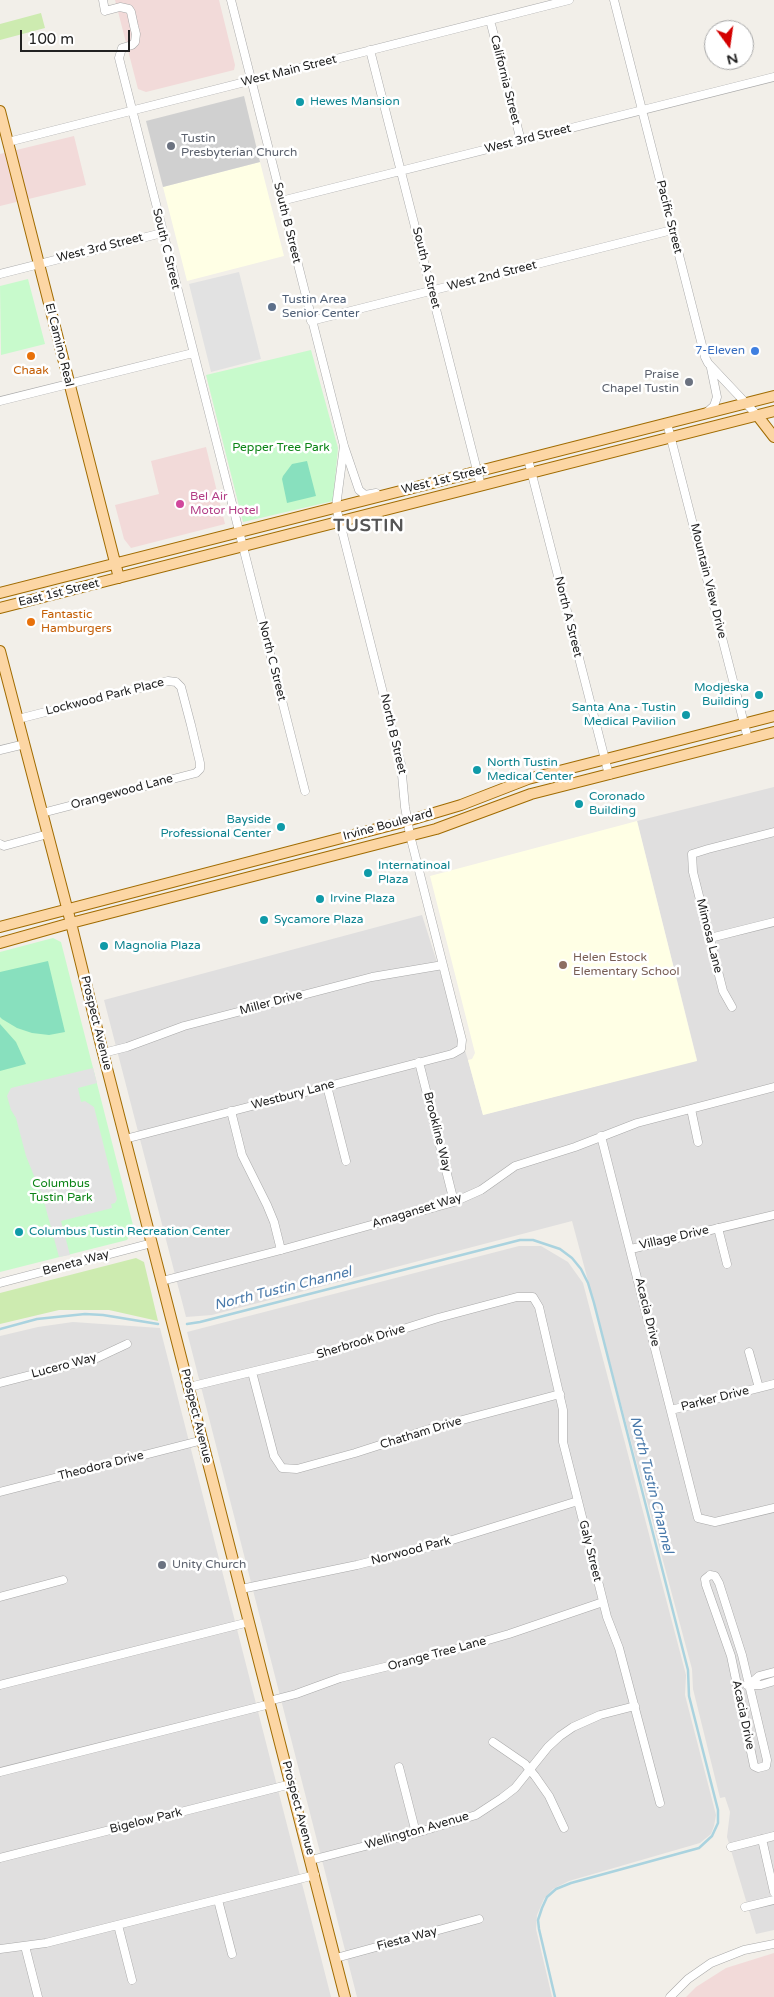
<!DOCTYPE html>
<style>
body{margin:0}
#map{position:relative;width:774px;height:1997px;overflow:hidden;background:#f2efe9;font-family:"Varela Round",sans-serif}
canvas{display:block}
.north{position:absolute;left:704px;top:20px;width:50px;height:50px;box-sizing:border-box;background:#fff;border:1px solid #a7a7a7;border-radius:50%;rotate:166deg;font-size:14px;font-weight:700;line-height:20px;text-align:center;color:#222}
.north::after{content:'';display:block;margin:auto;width:18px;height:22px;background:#d40000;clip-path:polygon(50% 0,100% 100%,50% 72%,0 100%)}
.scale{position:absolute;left:20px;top:30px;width:110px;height:22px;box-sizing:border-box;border:2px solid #222;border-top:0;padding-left:6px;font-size:15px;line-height:18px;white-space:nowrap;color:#222;-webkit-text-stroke:4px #fff;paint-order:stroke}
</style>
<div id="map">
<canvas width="774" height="1997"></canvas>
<div class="north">N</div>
<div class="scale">100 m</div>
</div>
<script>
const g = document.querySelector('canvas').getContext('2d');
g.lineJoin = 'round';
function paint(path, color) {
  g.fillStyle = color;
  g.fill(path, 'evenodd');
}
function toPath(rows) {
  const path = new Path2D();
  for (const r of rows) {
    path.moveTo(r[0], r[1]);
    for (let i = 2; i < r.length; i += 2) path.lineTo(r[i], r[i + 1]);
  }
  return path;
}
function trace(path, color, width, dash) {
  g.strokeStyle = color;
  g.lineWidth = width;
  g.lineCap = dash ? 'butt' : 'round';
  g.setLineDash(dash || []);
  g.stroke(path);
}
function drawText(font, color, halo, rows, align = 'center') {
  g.font = font + ' "Varela Round",sans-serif';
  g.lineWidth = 5;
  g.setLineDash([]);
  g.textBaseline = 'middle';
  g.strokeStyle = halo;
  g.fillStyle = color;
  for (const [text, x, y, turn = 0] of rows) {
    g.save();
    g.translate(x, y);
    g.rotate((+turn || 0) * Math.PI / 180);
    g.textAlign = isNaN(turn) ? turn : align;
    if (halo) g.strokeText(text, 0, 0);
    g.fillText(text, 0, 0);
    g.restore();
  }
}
paint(toPath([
 [774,787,774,1930,756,1934,727,1837,730,1812,725,1797,720,1798,693,1689,692,1669,572,1221,212,1315,186,1317,104,1000,422,915,468,1060,483,1115,697,1060,637,821],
 [519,1246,541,1246,568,1262,583,1283,686,1675,685,1695,716,1815,714,1826,711,1834,700,1843,569,1881,553,1889,544,1899,537,1915,536,1929,552,1997,357,1997,187,1332],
 [73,1322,160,1328,331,1997,0,1997,0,1336,38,1327]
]), '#e0dfdf');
paint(toPath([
 [115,0,219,0,235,65,234,70,146,92,138,89],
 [74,136,86,185,0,206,0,154],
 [206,447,225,524,131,548,124,539,115,505,159,494,151,461],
 [774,1953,774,1997,686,1997,696,1987,726,1968]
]), '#f2dad9');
paint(toPath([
 [260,162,284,256,187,281,163,187],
 [637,821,697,1061,483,1115,468,1060,472,1059,475,1053,430,876]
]), '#ffffe5');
paint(toPath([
 [244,96,260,162,163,187,146,121]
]), '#d0d0d0');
paint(toPath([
 [41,13,45,28,0,40,0,24],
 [136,1258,144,1262,158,1321,109,1310,59,1310,0,1324,0,1293]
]), '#cdebb0');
paint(toPath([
 [28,279,45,344,1,355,0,286],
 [311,350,338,448,333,501,243,522,206,375],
 [53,938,61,942,134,1229,127,1240,0,1272,0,952]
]), '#c8facc');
paint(toPath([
 [307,461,316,496,287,503,282,479,283,476,292,464],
 [48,961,65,1032,49,1035,32,1033,17,1028,2,1019,0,1017,0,972],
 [0,1024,16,1042,26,1064,0,1071]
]), '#88e0be');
paint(toPath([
 [239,272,261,359,211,372,189,284],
 [93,1068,97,1083,78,1088,81,1102,85,1101,94,1107,117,1199,115,1203,111,1204,112,1208,61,1221,70,1255,59,1257,43,1198,26,1156,16,1118,11,1110,7,1096,11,1088]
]), '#e2e2e2');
trace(toPath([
 [187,1324,200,1322,520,1240,533,1240,560,1249,572,1258,581,1269,588,1283,594,1303,688,1670,689,1696,718,1810,718,1823,712,1836,699,1848,571,1883,556,1889,547,1897,542,1908,538,1920,539,1929,555,1997],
 [0,1329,37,1319,85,1314,103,1315,158,1324]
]), '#aad3df', 2.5);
const minor = toPath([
 [103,0,105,11,120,7,129,9,131,12,134,26,136,34,135,42,132,45,122,48,119,58,305,791],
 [231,0,344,446,359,490,365,495,376,493],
 [614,0,705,357,708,363,757,415],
 [490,20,521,141],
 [370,50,481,486],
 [8,142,569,0],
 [281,201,774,77],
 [0,274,162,233],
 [311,321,672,230],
 [0,401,193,353],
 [707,412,714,406,717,397,711,368],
 [667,423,748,739],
 [528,459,609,775],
 [18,719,168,681,176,682,181,687,191,725,200,763,200,769,196,773,42,813],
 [0,750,25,744],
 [0,844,4,846,48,834],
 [710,938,774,922],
 [732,1007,723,991,693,872,692,854,708,849,774,832],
 [103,1053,127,1047,184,1026,372,977,443,965],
 [419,1062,454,1202],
 [327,1086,346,1161],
 [691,1109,698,1142],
 [231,1111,242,1155,267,1205,274,1222,281,1250],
 [601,1136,698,1518,715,1522,774,1508],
 [125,1139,452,1054,461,1049,462,1040,410,835,405,807,401,764,336,507,344,446],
 [718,1228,727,1264],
 [631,1249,774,1215],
 [162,1281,281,1250,454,1202,481,1190,515,1166,575,1147,637,1123,774,1087],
 [0,1283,152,1243],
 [749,1352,759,1388],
 [252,1372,274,1456,282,1468,297,1469,355,1453,436,1427,560,1394],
 [0,1383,97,1358,127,1344],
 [189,1387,321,1355,438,1318,517,1297,533,1297,539,1307,563,1410,563,1442,578,1501,607,1617,619,1648,660,1803],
 [671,1410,774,1384],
 [0,1492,203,1440],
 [710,1575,715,1576,719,1583,742,1655,767,1760,766,1766,758,1768,754,1766,731,1656,706,1585,705,1579,710,1575],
 [241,1589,357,1565,436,1545,578,1501],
 [0,1597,63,1580],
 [750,1684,759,1676,774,1672],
 [0,1685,249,1622],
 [747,1685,761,1685,774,1681],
 [269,1701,296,1694,340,1678,450,1651,509,1634,603,1602],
 [493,1742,525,1764,535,1776,549,1796,564,1828],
 [399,1767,416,1833],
 [0,1772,270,1704],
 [762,1839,774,1892],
 [731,1847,774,1836],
 [0,1858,291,1784],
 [311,1860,416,1833,476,1815,502,1798,515,1788,548,1747,560,1736,573,1727,600,1715,635,1706],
 [218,1900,232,1954],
 [745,1907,774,1900],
 [118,1925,132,1980],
 [25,1946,38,1997],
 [0,1949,46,1943,315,1875],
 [336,1958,479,1919],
 [670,1997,688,1979,711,1963,744,1950,774,1944]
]);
const major = toPath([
 [0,111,119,578],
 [757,415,774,437],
 [0,593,774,396],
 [0,608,774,411],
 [0,651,71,923,103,1053,345,1997],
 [0,927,407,821,461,805,528,779,774,716],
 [0,943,71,923,436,829,531,794,774,732]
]);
trace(minor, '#a9a9a9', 9);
trace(major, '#a06b00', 12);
trace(minor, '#fff', 8);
trace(major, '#fcd6a4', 10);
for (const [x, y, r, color] of [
 [300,102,5,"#0f9aa8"],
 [171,146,5,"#6b7280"],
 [272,307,5,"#5c6f8a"],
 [755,351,5,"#3f7fe0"],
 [31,356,5,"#e8710a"],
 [689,382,5,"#6b7280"],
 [180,504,5,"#d1479c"],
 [31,622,5,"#e8710a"],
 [759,695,5,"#0f9aa8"],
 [686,715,5,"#0f9aa8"],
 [477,770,5,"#0f9aa8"],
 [579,804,5,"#0f9aa8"],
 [281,827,5,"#0f9aa8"],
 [368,873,5,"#0f9aa8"],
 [320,899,5,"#0f9aa8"],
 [264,920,5,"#0f9aa8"],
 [104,946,5,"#0f9aa8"],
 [563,965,5,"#8d6e63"],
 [19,1232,5,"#0f9aa8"],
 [162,1565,5,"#6b7280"]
]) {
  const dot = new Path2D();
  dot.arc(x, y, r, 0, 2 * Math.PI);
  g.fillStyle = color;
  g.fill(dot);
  trace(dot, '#fff', 2);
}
drawText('12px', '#222', '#fff', [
 ["West Main Street",289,71,-14],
 ["California Street",505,80,76],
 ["West 3rd Street",528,139,-14],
 ["Pacific Street",669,217,76],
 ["South B Street",287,223,76],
 ["West 3rd Street",100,248,-14],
 ["South C Street",166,249,76],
 ["South A Street",426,268,76],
 ["West 2nd Street",492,276,-14],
 ["El Camino Real",59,345,76],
 ["West 1st Street",444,480,-14],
 ["Mountain View Drive",708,581,76],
 ["East 1st Street",59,593,-14],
 ["North A Street",568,617,76],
 ["North C Street",272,661,76],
 ["Lockwood Park Place",105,697,-14],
 ["North B Street",393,734,77],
 ["Orangewood Lane",122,792,-15],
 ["Irvine Boulevard",388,825,-15],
 ["Mimosa Lane",709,936,76],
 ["Miller Drive",271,1003,-15],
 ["Prospect Avenue",96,1023,76],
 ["Westbury Lane",293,1095,-15],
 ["Brookline Way",437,1132,76],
 ["Amaganset Way",417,1211,-17],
 ["Village Drive",674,1238,-13],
 ["Beneta Way",76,1263,-15],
 ["Acacia Drive",647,1312,76],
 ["Sherbrook Drive",361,1342,-17],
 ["Lucero Way",64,1366,-15],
 ["Parker Drive",715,1399,-14],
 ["Prospect Avenue",196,1416,76],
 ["Chatham Drive",421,1433,-17],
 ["Theodora Drive",101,1466,-14],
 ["Norwood Park",411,1551,-15],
 ["Galy Street",590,1551,76],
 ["Orange Tree Lane",437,1654,-15],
 ["Acacia Drive",743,1715,78],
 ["Prospect Avenue",298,1808,75],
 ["Bigelow Park",146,1821,-14],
 ["Wellington Avenue",417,1831,-16],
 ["Fiesta Way",407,1939,-15]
]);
drawText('12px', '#0d838f', '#fff', [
 ["Hewes Mansion",310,102],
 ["Modjeska",749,688,"right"],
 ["Building",749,702,"right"],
 ["Santa Ana - Tustin",676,708,"right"],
 ["Medical Pavilion",676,722,"right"],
 ["North Tustin",487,763],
 ["Medical Center",487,777],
 ["Coronado",589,797],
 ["Building",589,811],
 ["Bayside",271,820,"right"],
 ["Professional Center",271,834,"right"],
 ["Internatinoal",378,866],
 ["Plaza",378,880],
 ["Irvine Plaza",330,899],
 ["Sycamore Plaza",274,920],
 ["Magnolia Plaza",114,946],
 ["Columbus Tustin Recreation Center",29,1232]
], 'left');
drawText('12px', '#5b616d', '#fff', [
 ["Tustin",181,139],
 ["Presbyterian Church",181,153],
 ["Praise",679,375,"right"],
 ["Chapel Tustin",679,389,"right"],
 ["Unity Church",172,1565]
], 'left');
drawText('12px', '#4e5e75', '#fff', [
 ["Tustin Area",282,300],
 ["Senior Center",282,314]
], 'left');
drawText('12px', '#366cbe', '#fff', [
 ["7-Eleven",745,351]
], 'right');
drawText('12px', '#c56008', '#fff', [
 ["Chaak",31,371],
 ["Fantastic",41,615,"left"],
 ["Hamburgers",41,629,"left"]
]);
drawText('12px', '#0c8416', '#fff', [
 ["Pepper Tree Park",281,448],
 ["Columbus",61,1184],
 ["Tustin Park",61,1198]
]);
drawText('12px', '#b23c85', '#fff', [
 ["Bel Air",190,497],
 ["Motor Hotel",190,511]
], 'left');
drawText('12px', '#785e54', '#fff', [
 ["Helen Estock",573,958],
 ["Elementary School",573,972]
], 'left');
drawText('italic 14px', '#4a7aab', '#fff', [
 ["North Tustin Channel",283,1289,-14],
 ["North Tustin Channel",651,1485,76]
]);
g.letterSpacing = '1px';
drawText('bold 18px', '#555', '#fff', [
 ["TUSTIN",369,526]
]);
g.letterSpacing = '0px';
</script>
